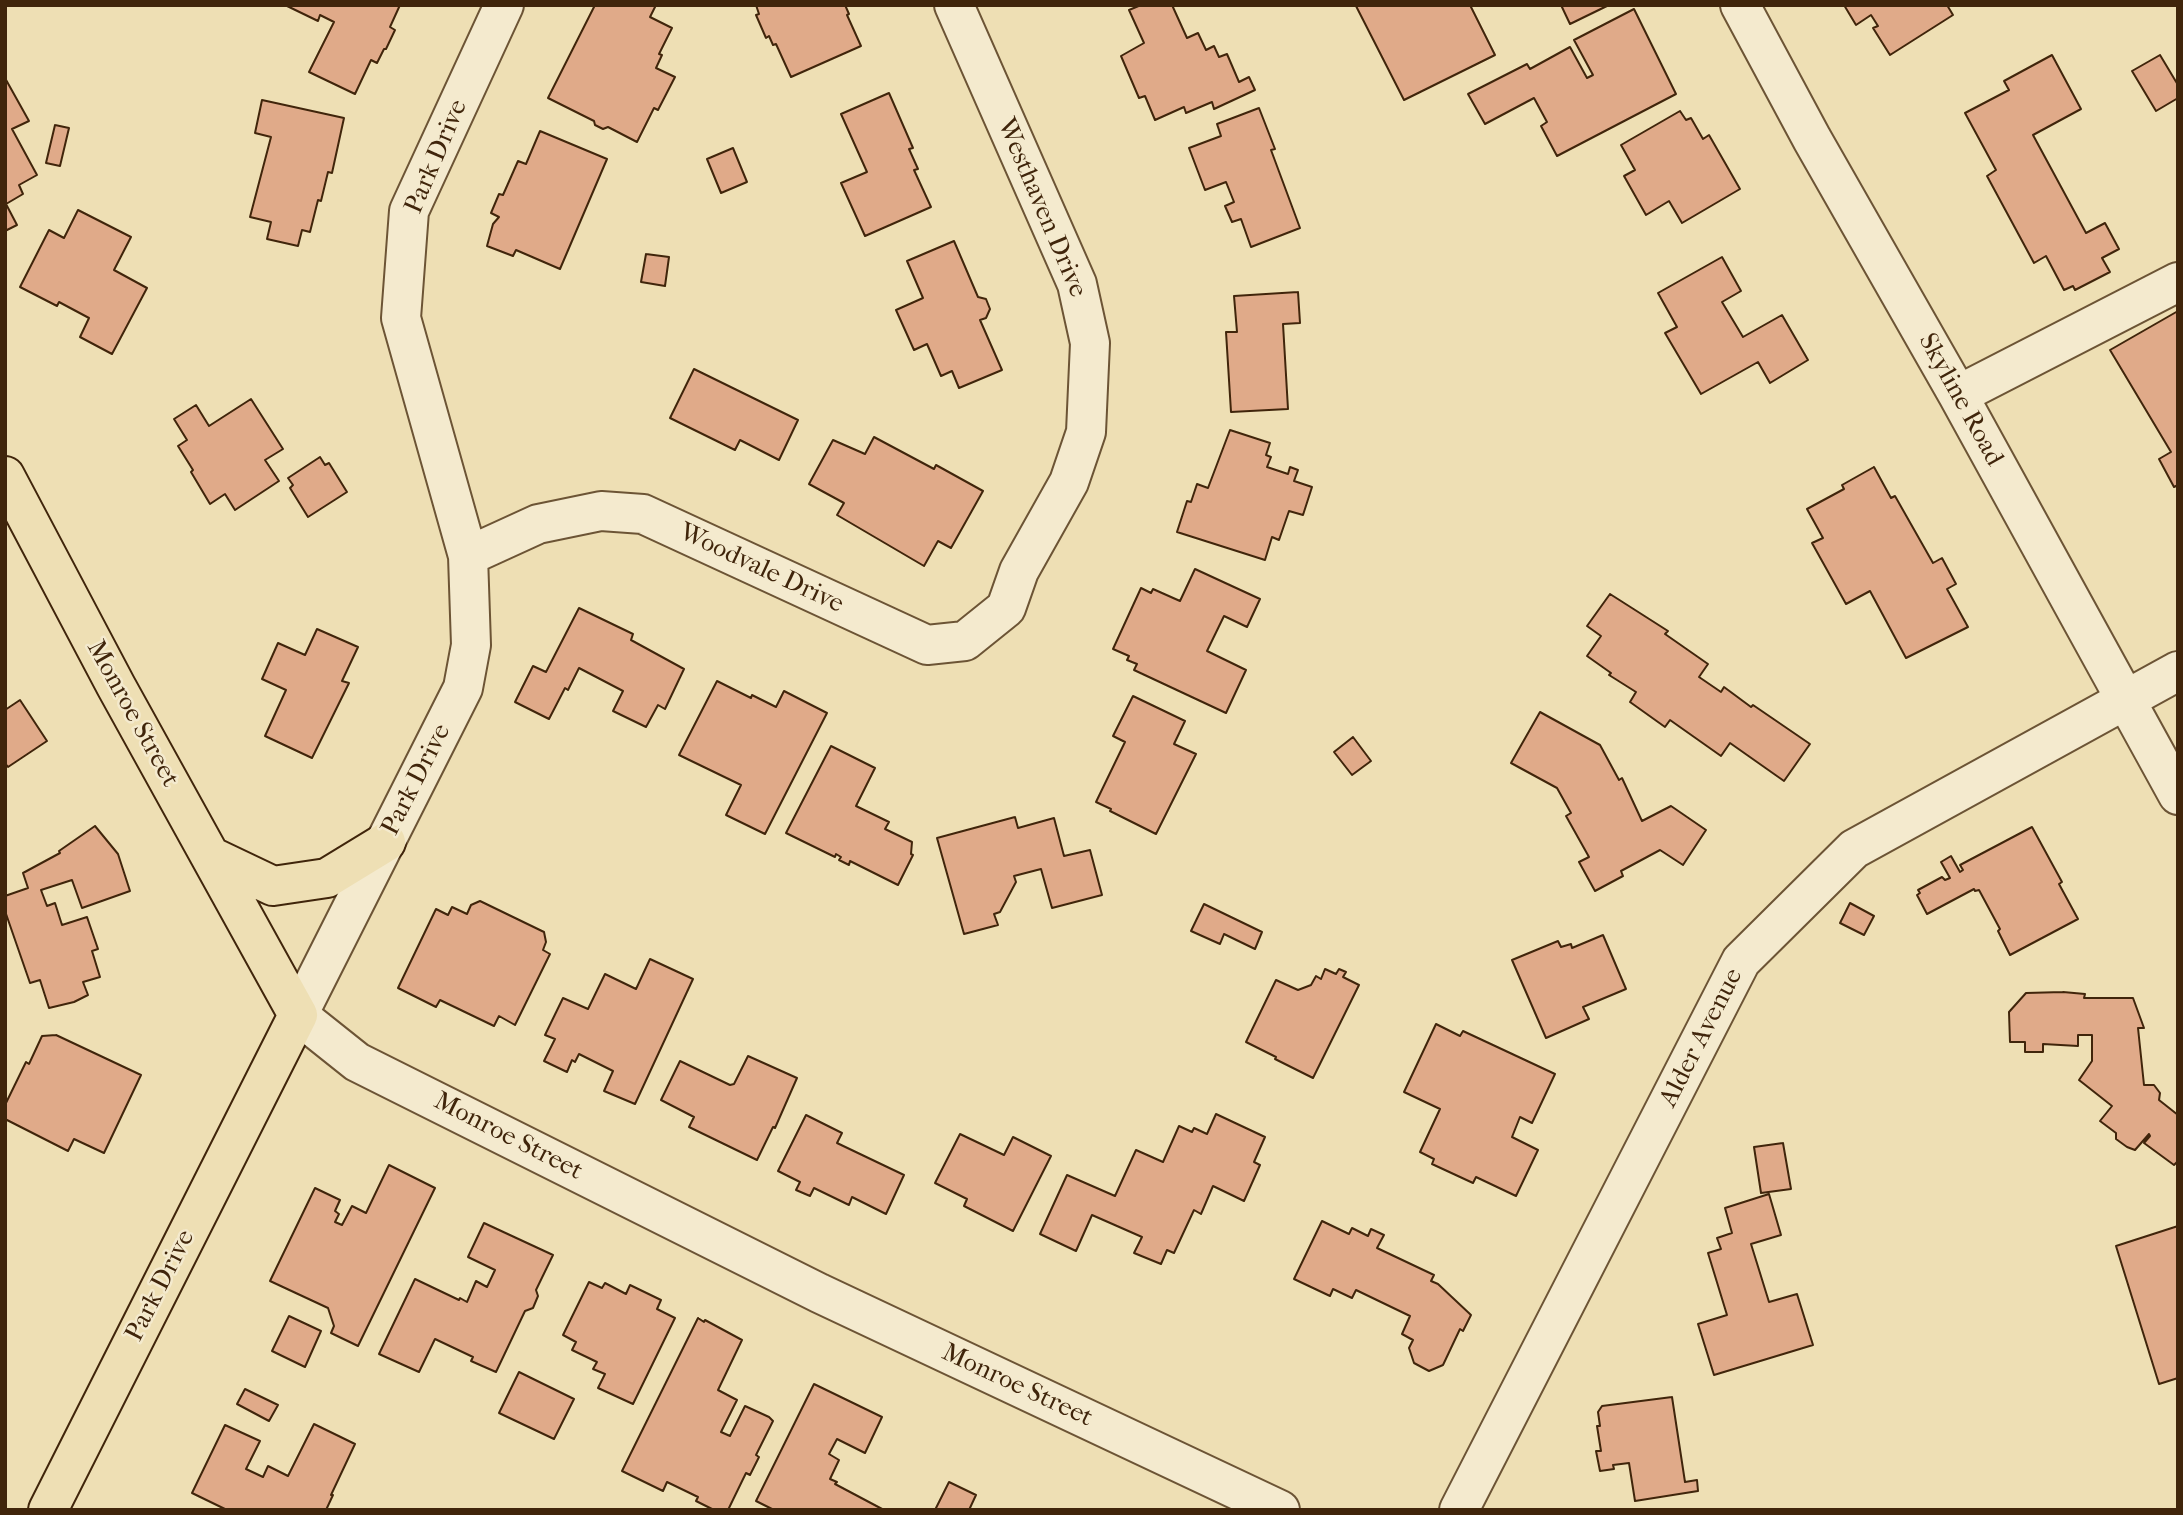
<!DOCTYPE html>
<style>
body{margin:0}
#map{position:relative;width:2183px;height:1515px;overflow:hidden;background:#eedfb4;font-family:"IM FELL French Canon",serif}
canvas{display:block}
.frame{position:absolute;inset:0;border:7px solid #40250b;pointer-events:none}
</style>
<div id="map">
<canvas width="2183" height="1515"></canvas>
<div class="frame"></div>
</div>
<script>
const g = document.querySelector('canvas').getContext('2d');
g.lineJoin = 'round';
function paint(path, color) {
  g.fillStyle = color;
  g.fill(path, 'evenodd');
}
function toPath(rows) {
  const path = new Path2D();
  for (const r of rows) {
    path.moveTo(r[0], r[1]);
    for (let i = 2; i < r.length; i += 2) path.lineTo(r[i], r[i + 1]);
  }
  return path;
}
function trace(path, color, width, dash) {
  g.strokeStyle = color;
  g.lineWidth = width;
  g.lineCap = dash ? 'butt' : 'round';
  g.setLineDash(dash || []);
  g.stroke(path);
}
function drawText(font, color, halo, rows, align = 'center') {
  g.font = font + ' "IM FELL French Canon",serif';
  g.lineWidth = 5;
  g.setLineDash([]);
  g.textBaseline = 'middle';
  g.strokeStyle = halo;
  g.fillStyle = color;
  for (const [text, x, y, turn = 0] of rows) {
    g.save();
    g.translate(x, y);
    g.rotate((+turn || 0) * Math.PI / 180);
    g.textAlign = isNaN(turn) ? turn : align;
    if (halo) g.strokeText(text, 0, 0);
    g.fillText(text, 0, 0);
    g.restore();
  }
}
const building = toPath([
 [285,5,400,5,390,27,395,30,386,49,384,49,377,63,371,60,355,94,309,72,334,22,320,15,318,21,285,5],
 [595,5,656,5,650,17,672,28,659,54,662,55,656,68,675,77,658,110,654,108,637,142,608,127,603,129,595,125,594,121,548,98,595,5],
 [756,5,845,5,849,14,847,15,861,46,791,77,776,44,773,45,769,36,766,38,756,15,759,14,756,5],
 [1141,5,1172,5,1187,38,1198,33,1206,50,1214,46,1219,57,1227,54,1239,82,1249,77,1255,90,1214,109,1212,102,1186,113,1184,107,1155,120,1145,96,1139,98,1121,56,1144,43,1129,10,1141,5],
 [1470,5,1495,55,1404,100,1356,6,1470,5],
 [1561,5,1609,5,1570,24,1561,5],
 [1844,5,1947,5,1953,15,1890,55,1873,28,1878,26,1871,15,1856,25,1844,5],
 [1634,9,1676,94,1557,156,1541,126,1547,122,1534,98,1485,124,1468,94,1527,64,1530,69,1570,47,1587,78,1593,75,1574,40,1634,9],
 [2052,55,2081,109,2033,135,2086,233,2105,223,2119,249,2102,258,2110,272,2075,290,2073,286,2064,290,2046,256,2034,263,1987,176,1996,170,1965,113,2009,90,2004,81,2052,55],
 [2160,55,2178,85,2178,98,2156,111,2132,71,2160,55],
 [5,78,29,121,12,129,37,175,19,185,23,194,6,204,17,225,5,231,5,78],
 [889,93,913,148,909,149,918,169,914,170,931,207,865,236,841,183,867,172,841,114,889,93],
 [262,100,344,118,332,173,328,172,321,201,318,200,310,232,302,230,298,246,267,239,271,222,250,217,271,137,255,133,262,100],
 [1259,108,1275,149,1271,150,1300,228,1251,247,1241,219,1232,222,1225,206,1234,202,1226,182,1205,190,1189,148,1221,136,1217,124,1259,108],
 [1680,111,1686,120,1691,118,1703,139,1709,135,1740,189,1682,223,1669,201,1646,215,1624,176,1635,170,1621,145,1680,111],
 [55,125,69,128,60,166,46,163,55,125],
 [540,131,607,159,560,269,516,250,513,256,487,246,493,224,499,217,491,213,499,194,503,195,518,161,526,164,540,131],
 [733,148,747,182,721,193,707,159,733,148],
 [78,210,131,237,114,270,147,288,112,354,80,337,89,318,59,302,57,306,20,287,49,230,64,238,78,210],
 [954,241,978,297,986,299,990,309,986,318,980,320,1002,370,959,388,952,371,941,376,927,344,914,350,896,310,923,298,907,261,954,241],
 [646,254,669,257,665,286,641,282,646,254],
 [1722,257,1741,291,1722,302,1743,337,1782,315,1808,360,1770,383,1758,362,1701,394,1665,333,1677,327,1658,293,1722,257],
 [1298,292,1300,323,1283,324,1288,409,1231,412,1226,332,1237,332,1234,296,1298,292],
 [2178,311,2178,485,2174,487,2159,459,2171,452,2110,350,2178,311],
 [694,369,798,420,779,460,740,440,735,450,670,418,694,369],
 [251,399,283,449,265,460,279,481,235,510,225,494,210,504,191,472,193,470,178,446,187,440,174,419,196,405,209,426,251,399],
 [1230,430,1270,443,1266,455,1271,457,1267,467,1288,474,1290,467,1298,470,1294,481,1312,487,1303,515,1289,511,1279,540,1272,537,1265,560,1177,532,1187,501,1191,502,1197,484,1208,488,1230,430],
 [874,437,934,469,936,465,983,491,951,548,938,541,924,566,837,515,844,503,809,484,833,440,865,454,874,437],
 [320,457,325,465,329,463,347,492,308,517,290,488,293,485,288,478,320,457],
 [1874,467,1891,498,1895,496,1933,563,1942,558,1956,584,1947,589,1968,627,1906,658,1870,591,1846,604,1812,543,1823,538,1807,509,1844,489,1842,485,1874,467],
 [1195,569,1260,599,1247,627,1224,616,1207,651,1246,670,1226,713,1134,670,1137,664,1127,660,1129,656,1113,649,1141,588,1151,593,1153,589,1180,601,1195,569],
 [1610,594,1668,631,1665,634,1708,664,1699,677,1721,692,1724,687,1751,707,1753,705,1810,744,1784,781,1730,743,1721,756,1670,720,1665,727,1630,702,1636,692,1609,675,1611,673,1587,656,1601,636,1587,626,1610,594],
 [579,608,633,634,631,640,684,669,665,709,658,705,646,727,613,711,623,691,579,668,568,690,565,688,549,719,515,702,533,666,546,672,579,608],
 [317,629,358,647,342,681,349,683,312,758,265,736,286,690,262,679,278,643,305,655,317,629],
 [717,681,751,698,752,695,776,707,784,691,827,713,765,834,726,815,741,785,679,755,717,681],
 [1133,696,1185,721,1174,744,1196,754,1156,834,1110,811,1111,809,1096,802,1125,742,1113,736,1133,696],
 [20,700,47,741,8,767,5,763,5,710,20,700],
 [1540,712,1600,745,1619,780,1622,778,1642,821,1671,806,1706,830,1683,865,1660,850,1621,871,1623,876,1595,891,1579,862,1589,857,1566,816,1571,813,1557,788,1511,763,1540,712],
 [1353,737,1371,761,1352,775,1334,752,1353,737],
 [831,746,875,768,856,806,889,822,885,829,912,842,911,854,913,855,898,885,850,861,849,865,839,860,841,857,836,854,835,857,786,833,831,746],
 [1015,817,1018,828,1054,818,1064,856,1090,850,1102,895,1052,908,1041,869,1014,876,1016,882,1000,912,994,914,998,925,964,934,937,838,1015,817],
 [95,826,118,854,130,891,82,908,72,880,41,890,47,906,55,903,62,925,87,917,98,949,92,951,100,977,83,982,88,995,74,1002,49,1008,40,980,30,983,5,911,5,896,28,888,23,873,60,853,59,851,95,826],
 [2032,827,2062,882,2059,884,2078,919,2010,955,1998,931,2000,929,1979,890,1975,891,1974,889,1927,914,1917,895,1920,893,1918,890,1942,877,1945,880,1950,878,1941,862,1951,856,1960,872,1963,870,1960,865,2032,827],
 [480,901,544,932,546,942,543,950,550,954,515,1025,499,1016,494,1026,440,1000,436,1007,398,988,436,909,448,915,452,907,467,914,471,905,480,901],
 [1850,903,1874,916,1864,935,1840,923,1850,903],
 [1204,904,1262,932,1255,949,1224,934,1220,944,1191,931,1204,904],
 [1603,935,1626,989,1583,1007,1589,1019,1546,1038,1512,960,1558,941,1561,947,1571,944,1572,948,1603,935],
 [650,959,693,979,635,1104,604,1091,613,1071,579,1054,575,1062,572,1060,567,1072,544,1061,555,1039,545,1035,563,998,588,1009,605,974,636,989,650,959],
 [1325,969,1336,974,1339,969,1346,972,1343,977,1359,985,1313,1078,1275,1059,1276,1057,1246,1042,1276,980,1298,990,1311,985,1316,976,1321,979,1325,969],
 [2063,992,2085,994,2084,998,2133,998,2144,1028,2138,1028,2144,1085,2154,1085,2160,1093,2159,1100,2178,1115,2178,1161,2174,1165,2144,1143,2150,1136,2149,1134,2135,1150,2127,1147,2116,1139,2116,1133,2100,1121,2112,1106,2079,1080,2092,1061,2092,1035,2078,1035,2078,1046,2043,1044,2043,1052,2025,1052,2025,1042,2010,1042,2009,1012,2026,993,2063,992],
 [1436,1024,1460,1036,1463,1031,1555,1074,1532,1123,1520,1117,1512,1137,1538,1150,1516,1196,1476,1177,1473,1183,1432,1164,1434,1159,1420,1152,1440,1109,1404,1092,1436,1024],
 [56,1035,141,1075,104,1153,74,1139,68,1151,5,1119,5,1105,26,1062,29,1064,42,1036,56,1035],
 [748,1056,797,1078,775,1128,773,1127,757,1160,689,1127,694,1117,661,1100,680,1061,730,1085,734,1084,748,1056],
 [1216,1114,1265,1137,1254,1162,1260,1165,1244,1201,1213,1186,1201,1214,1194,1210,1174,1253,1167,1250,1161,1264,1134,1253,1142,1237,1092,1215,1076,1251,1040,1234,1067,1175,1115,1196,1136,1150,1163,1162,1179,1126,1192,1132,1194,1128,1207,1134,1216,1114],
 [806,1115,842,1133,837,1143,904,1175,886,1214,852,1197,849,1205,814,1188,810,1196,796,1190,800,1182,778,1171,806,1115],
 [960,1134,1004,1155,1013,1137,1051,1156,1013,1231,964,1206,967,1199,935,1183,960,1134],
 [1783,1143,1791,1189,1761,1193,1754,1147,1783,1143],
 [389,1165,435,1188,358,1346,331,1333,334,1326,328,1308,270,1281,315,1188,340,1200,335,1211,339,1214,335,1222,342,1225,352,1206,366,1213,389,1165],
 [1769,1194,1781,1235,1751,1244,1769,1302,1797,1294,1813,1345,1714,1375,1698,1324,1727,1315,1708,1253,1721,1249,1717,1238,1732,1233,1725,1208,1769,1194],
 [1322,1221,1349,1234,1352,1228,1368,1236,1371,1229,1384,1235,1377,1248,1434,1275,1431,1281,1438,1284,1471,1315,1463,1331,1460,1329,1443,1365,1429,1371,1414,1363,1409,1348,1413,1340,1402,1334,1410,1316,1356,1290,1352,1298,1333,1289,1330,1296,1294,1279,1322,1221],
 [484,1223,553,1255,536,1290,538,1296,533,1308,525,1311,496,1372,471,1361,473,1357,435,1339,419,1372,379,1354,415,1279,459,1300,460,1298,467,1302,476,1281,487,1287,495,1270,468,1257,484,1223],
 [2178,1226,2178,1378,2159,1384,2116,1246,2178,1226],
 [589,1282,602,1288,605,1283,626,1294,630,1285,661,1300,657,1309,675,1318,633,1404,598,1388,605,1374,593,1369,597,1362,572,1350,576,1342,563,1335,589,1282],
 [289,1316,321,1331,305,1367,272,1351,289,1316],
 [698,1318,704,1322,705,1320,742,1340,718,1390,737,1400,721,1432,730,1436,745,1406,769,1417,773,1421,756,1455,759,1457,750,1475,746,1473,728,1510,714,1510,696,1501,698,1497,667,1482,663,1491,622,1471,698,1318],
 [519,1372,574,1399,554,1439,499,1413,519,1372],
 [814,1384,882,1417,865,1453,837,1439,829,1454,839,1460,830,1479,837,1482,835,1484,884,1510,774,1510,756,1501,814,1384],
 [245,1389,278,1405,269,1421,237,1404,245,1389],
 [1672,1397,1685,1482,1697,1480,1698,1491,1635,1501,1629,1463,1613,1465,1614,1469,1600,1471,1596,1451,1601,1451,1597,1426,1600,1426,1598,1412,1602,1406,1672,1397],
 [314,1424,355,1444,331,1495,333,1495,326,1510,227,1510,192,1493,225,1425,260,1441,246,1469,263,1477,268,1466,288,1476,314,1424],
 [949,1482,976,1495,969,1510,935,1510,949,1482]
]);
paint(building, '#e0aa89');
trace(building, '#40250b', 2);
const minor = toPath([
 [504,5,409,211,401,318,468,556,471,645,463,688,298,1015,357,1062,819,1293,1280,1510],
 [1740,5,1812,139,1958,395,2178,795],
 [1958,395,2178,282],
 [468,556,538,524,601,511,643,514,927,645,965,641,1006,608,1019,571,1069,482,1086,432,1090,343,1077,284,954,5],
 [1459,1510,1741,961,1854,849,2178,671]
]);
const major = toPath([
 [5,476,116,686,298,1015,48,1510],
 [210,856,273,886,327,878,386,842]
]);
trace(minor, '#6c5435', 42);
trace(major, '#40250b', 42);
trace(minor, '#f4eace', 38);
trace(major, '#eedfb4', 38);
drawText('26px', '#40250b', '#f4eace', [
 ["Park Drive",437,157,-67],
 ["Westhaven Drive",1041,208,67],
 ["Skyline Road",1960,400,61],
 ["Woodvale Drive",761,569,25],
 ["Monroe Street",132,714,61],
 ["Park Drive",417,780,-63],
 ["Alder Avenue",1702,1038,-63],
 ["Monroe Street",508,1137,27],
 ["Park Drive",161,1286,-63],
 ["Monroe Street",1017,1386,25]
]);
</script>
